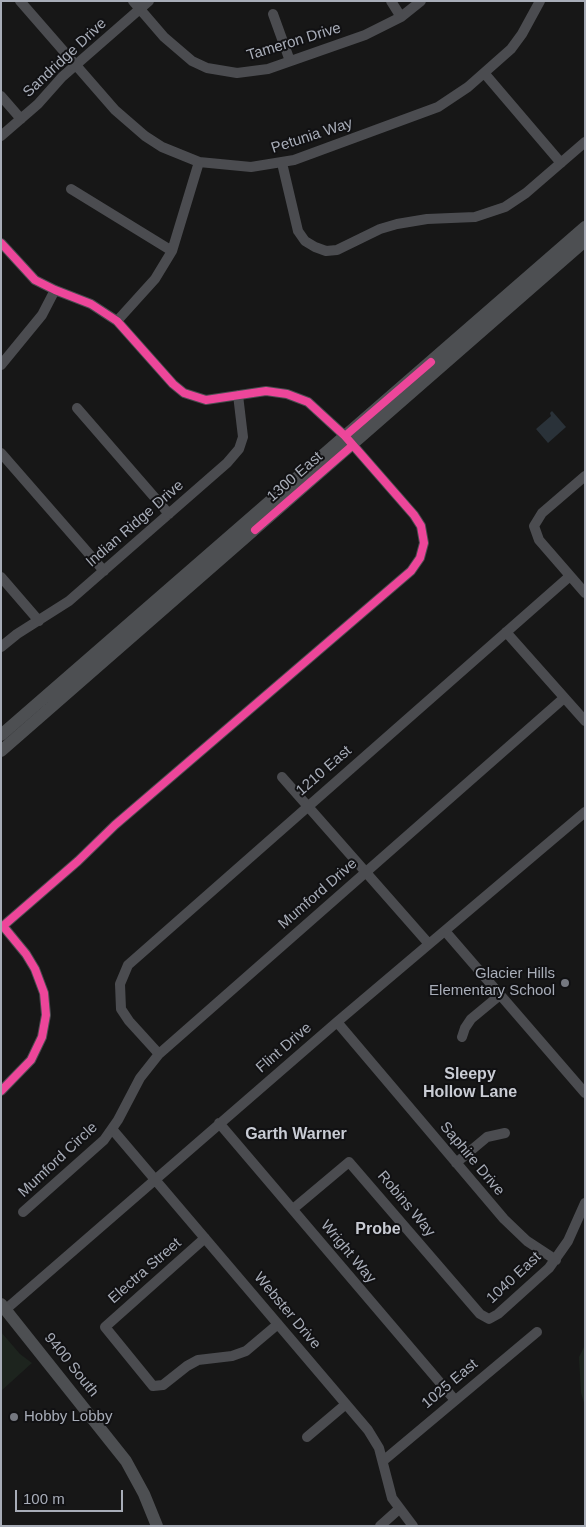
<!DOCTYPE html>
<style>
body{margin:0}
#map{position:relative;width:586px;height:1527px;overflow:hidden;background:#171717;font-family:Helvetica,sans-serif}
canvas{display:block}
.frame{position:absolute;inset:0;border:2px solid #a8adb8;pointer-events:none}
.scale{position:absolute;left:15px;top:1490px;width:108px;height:22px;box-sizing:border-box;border:2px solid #a8adb8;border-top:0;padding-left:6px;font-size:15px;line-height:18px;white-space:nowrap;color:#a8adb8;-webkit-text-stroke:4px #111113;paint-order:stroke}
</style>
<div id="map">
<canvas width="586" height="1527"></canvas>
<div class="frame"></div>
<div class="scale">100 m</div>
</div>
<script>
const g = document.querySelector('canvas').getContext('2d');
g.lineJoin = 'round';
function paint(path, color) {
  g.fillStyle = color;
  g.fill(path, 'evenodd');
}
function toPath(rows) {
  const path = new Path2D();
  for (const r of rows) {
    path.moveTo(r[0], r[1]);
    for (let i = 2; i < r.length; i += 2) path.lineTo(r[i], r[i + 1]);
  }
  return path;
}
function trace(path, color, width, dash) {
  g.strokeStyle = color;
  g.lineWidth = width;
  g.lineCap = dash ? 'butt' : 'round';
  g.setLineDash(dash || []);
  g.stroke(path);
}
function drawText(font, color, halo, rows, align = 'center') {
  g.font = font + ' Helvetica,sans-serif';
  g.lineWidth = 4;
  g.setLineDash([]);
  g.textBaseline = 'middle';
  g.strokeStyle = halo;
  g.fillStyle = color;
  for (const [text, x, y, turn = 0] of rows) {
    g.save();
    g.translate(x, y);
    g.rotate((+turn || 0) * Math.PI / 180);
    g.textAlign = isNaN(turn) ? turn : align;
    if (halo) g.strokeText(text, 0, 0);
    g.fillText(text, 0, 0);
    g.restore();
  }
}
paint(toPath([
 [1,1332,20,1354,32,1363,1,1391],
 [585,1345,585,1406,581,1393,579,1357]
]), '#1d241e');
paint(toPath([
 [552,411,566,427,548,443,536,429,551,416,550,413]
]), '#2a3239');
trace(toPath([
 [20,1,115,110,145,136,162,147,199,162,251,167,294,160,438,107,468,87,511,49,522,34,540,1],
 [133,1,164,37,192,61,207,68,237,73,268,69,365,35,401,17,421,1],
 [391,1,401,17],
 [273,14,290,61],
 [485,74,561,163],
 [1,96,21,119],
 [1,136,38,104,62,77,149,1],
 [282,163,298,231,305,241,315,247,326,251,337,250,380,229,397,224,427,219,475,217,505,207,526,193,585,142],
 [71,189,172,251],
 [1,243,35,280,55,290,91,304,117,321,173,384,184,393,206,400,266,391,287,394,308,402,345,436,414,515,421,526,424,543,420,558,411,571,115,825,78,861,3,926,26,954,35,969,44,993,46,1015,42,1037,31,1060,1,1091],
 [117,321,155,279,172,251,199,162],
 [1,365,42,315,55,290],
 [77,408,169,514],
 [1,453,104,571],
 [585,476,542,513,534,526,539,540,585,593],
 [1,577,39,621],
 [506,632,585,721],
 [1,647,17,634,69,601,227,463,239,449,243,437,238,395],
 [282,777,429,944],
 [445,931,585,1093],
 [337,1022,504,1219,527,1241,556,1260],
 [462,1037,465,1028,471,1019,500,995],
 [159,1054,129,1021,121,1009,120,984,128,965,570,576],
 [219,1123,454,1399],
 [112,1129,368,1430,379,1448,392,1498,413,1526],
 [456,1163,487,1137,505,1133],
 [293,1209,349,1162,480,1314,489,1319,498,1314,549,1268,568,1241,585,1203],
 [23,1212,104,1140,118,1120,140,1078,159,1054,564,698],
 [205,1238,105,1327,153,1386,163,1385,187,1366,198,1360,232,1356,246,1351,278,1324],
 [5,1310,337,1022,585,812],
 [307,1437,346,1404],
 [383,1461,537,1332],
 [380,1526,399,1509]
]), '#4b4c50', 10);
trace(toPath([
 [1,735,585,227],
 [1,751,585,241],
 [1,1304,126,1461,144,1494,157,1526]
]), '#4d4f52', 12);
trace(toPath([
 [1,243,35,280,55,290,91,304,117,321,173,384,184,393,206,400,266,391,287,394,308,402,345,436,414,515,421,526,424,543,420,558,411,571,115,825,78,861,3,926,26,954,35,969,44,993,46,1015,42,1037,31,1060,1,1091],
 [345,436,431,362],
 [255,530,353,445]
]), '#ed469a', 8);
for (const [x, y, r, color] of [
 [565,983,5,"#757880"],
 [14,1417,5,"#757880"]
]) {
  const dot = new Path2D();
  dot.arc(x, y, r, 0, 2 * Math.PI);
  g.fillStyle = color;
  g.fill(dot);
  trace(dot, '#111113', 2);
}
drawText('15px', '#a8adb8', '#111113', [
 ["Tameron Drive",294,42,-17],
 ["Sandridge Drive",65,58,-43],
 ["Petunia Way",312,136,-18],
 ["1300 East",295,477,-41],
 ["Indian Ridge Drive",135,524,-41],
 ["1210 East",324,771,-41],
 ["Mumford Drive",318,894,-41],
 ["Flint Drive",284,1048,-41],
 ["Saphire Drive",472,1159,50],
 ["Mumford Circle",58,1160,-43],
 ["Robins Way",406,1204,50],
 ["Wright Way",348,1252,50],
 ["Electra Street",145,1271,-41],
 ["1040 East",514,1278,-43],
 ["Webster Drive",287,1311,50],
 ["9400 South",71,1365,51],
 ["1025 East",450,1384,-40]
]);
drawText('15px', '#a8adb8', '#111113', [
 ["Glacier Hills",555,974],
 ["Elementary School",555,991],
 ["Hobby Lobby",24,1417,"left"]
], 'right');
drawText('bold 16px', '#c9ccd4', '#111113', [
 ["Sleepy",470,1075],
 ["Hollow Lane",470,1093],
 ["Garth Warner",296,1135],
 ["Probe",378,1230]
]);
</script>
